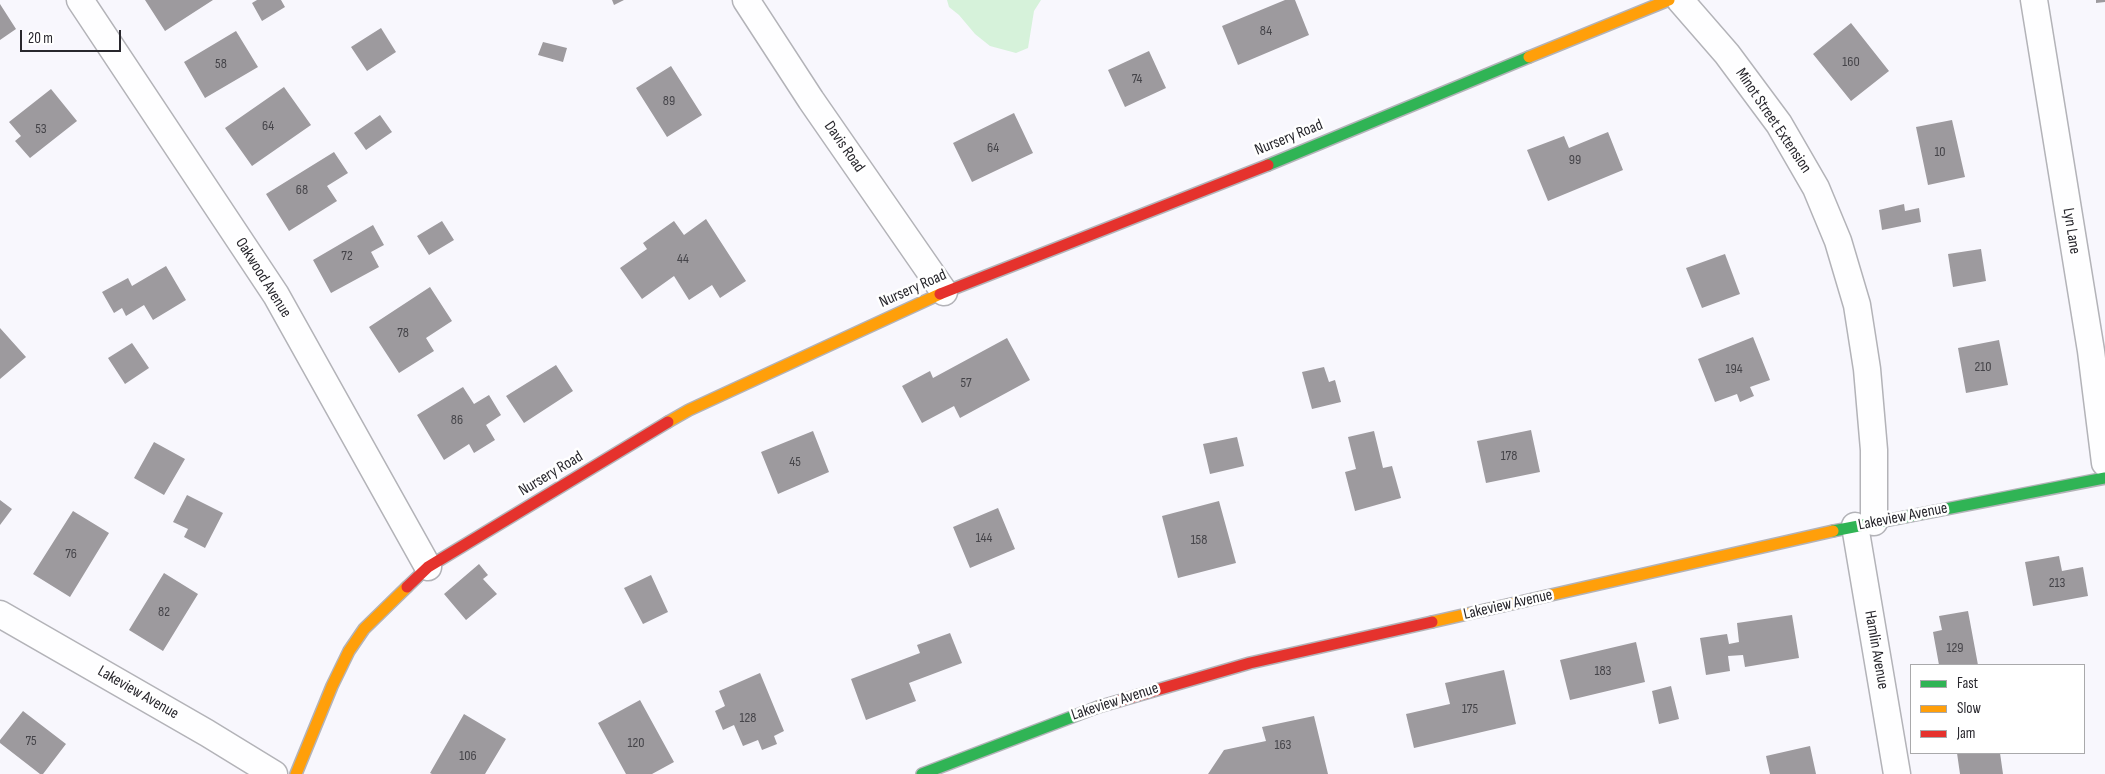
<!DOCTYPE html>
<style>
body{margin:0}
#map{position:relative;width:2105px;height:774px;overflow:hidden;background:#f8f7fd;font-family:"Sofia Sans Condensed",sans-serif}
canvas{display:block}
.legend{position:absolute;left:1910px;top:664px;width:175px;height:90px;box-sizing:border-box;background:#fff;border:1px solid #a9a9ab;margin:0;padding:6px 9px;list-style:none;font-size:15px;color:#28272d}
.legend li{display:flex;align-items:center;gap:10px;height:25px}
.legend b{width:25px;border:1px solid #a9a9ab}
.scale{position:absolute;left:20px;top:30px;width:101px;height:22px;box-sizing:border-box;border:2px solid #28272d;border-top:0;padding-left:6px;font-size:15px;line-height:18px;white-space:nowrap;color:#28272d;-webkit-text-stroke:4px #fff;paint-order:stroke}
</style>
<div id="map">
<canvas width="2105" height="774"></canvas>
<ul class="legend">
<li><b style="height:6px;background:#30b455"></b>Fast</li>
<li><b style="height:6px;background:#ff9f0a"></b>Slow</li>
<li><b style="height:6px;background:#e5322d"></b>Jam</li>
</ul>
<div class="scale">20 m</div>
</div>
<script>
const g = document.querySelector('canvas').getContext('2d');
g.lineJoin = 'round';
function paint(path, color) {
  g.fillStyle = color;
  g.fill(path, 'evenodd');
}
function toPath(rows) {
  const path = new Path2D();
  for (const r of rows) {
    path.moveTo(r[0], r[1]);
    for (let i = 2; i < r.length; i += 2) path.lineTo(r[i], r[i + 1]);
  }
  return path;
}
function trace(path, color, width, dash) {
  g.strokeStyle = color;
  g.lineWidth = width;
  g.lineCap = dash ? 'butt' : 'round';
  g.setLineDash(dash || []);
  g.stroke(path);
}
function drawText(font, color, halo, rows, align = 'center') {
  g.font = font + ' "Sofia Sans Condensed",sans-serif';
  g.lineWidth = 5;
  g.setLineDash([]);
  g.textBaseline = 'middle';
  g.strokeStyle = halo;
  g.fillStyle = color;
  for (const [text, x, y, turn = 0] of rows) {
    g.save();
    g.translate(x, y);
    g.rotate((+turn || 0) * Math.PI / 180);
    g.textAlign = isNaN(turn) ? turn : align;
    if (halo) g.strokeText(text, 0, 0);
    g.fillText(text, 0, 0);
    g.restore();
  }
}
paint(toPath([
 [947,0,1041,0,1034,11,1028,48,1016,53,990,46,975,34,959,15,949,7]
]), '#d6f2da');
paint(toPath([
 [145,0,213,0,165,31],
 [257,0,281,0,285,7,262,21,252,3],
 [612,0,624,0,614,5],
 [1285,0,1295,0,1309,35,1238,65,1222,26],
 [2096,0,2105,0,2105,2,2096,3],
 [0,4,16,29,0,40],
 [1851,23,1889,71,1851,101,1813,54],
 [381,28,396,52,367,71,351,47],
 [236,31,258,67,205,98,184,62],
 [543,42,567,48,563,62,538,55],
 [1149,51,1166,88,1125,107,1108,70],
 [671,66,702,115,667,137,636,88],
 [284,87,311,125,252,166,225,128],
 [51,89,77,121,30,158,15,141,21,136,9,122],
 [1014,113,1033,153,972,182,953,143],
 [380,115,392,132,366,150,354,133],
 [1952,120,1965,177,1928,185,1916,127],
 [1608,132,1623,170,1548,201,1527,150,1564,136,1569,148],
 [334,152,348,173,327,186,337,201,289,231,266,194],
 [1904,204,1905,211,1919,208,1921,222,1882,230,1879,210],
 [706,219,746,281,720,298,712,285,689,300,674,276,642,299,620,268,647,249,643,243,674,221,684,235],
 [442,221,454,240,429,255,417,236],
 [373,225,384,245,371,252,379,267,331,293,313,260],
 [1981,249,1986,281,1953,287,1948,254],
 [1725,254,1740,294,1702,308,1686,268],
 [166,266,186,300,153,320,144,305,126,316,122,308,114,313,102,292,128,278,132,286],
 [430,287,452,321,426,338,434,351,399,373,369,327],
 [0,328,26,357,0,379],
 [1753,337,1770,380,1750,387,1754,396,1740,402,1737,394,1715,402,1698,359],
 [1007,338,1030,380,960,418,954,406,922,423,902,386,930,371,933,378],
 [1999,340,2008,385,1966,393,1958,348],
 [132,343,149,368,125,384,108,358],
 [556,365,573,391,524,423,506,396],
 [1324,367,1329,382,1335,380,1341,402,1312,409,1302,372],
 [463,387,474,404,489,395,501,415,486,425,495,440,474,453,469,444,444,460,417,415],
 [1531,430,1540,472,1486,483,1477,441],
 [813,431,829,472,778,494,761,452],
 [1374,431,1383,468,1392,466,1401,498,1355,511,1345,472,1356,469,1348,437],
 [1237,437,1244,466,1210,474,1203,444],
 [154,442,185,459,164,495,134,478],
 [187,495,223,513,205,548,184,537,188,529,173,522],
 [0,500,12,509,0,525],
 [1219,501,1236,563,1178,578,1162,516],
 [998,508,1015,549,970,568,953,527],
 [73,511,109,533,70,597,33,574],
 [2059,556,2062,571,2083,567,2088,596,2033,606,2025,562],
 [479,564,488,575,483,579,497,594,466,620,444,594],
 [164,573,198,594,163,651,129,630],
 [651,575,668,612,643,624,624,588],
 [1968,611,1978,665,1939,665,1933,632,1942,630,1939,616],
 [1792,615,1799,658,1745,667,1743,655,1728,656,1730,671,1706,675,1700,638,1727,634,1729,644,1739,642,1737,623],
 [950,633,962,663,909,683,916,701,866,720,851,679,920,653,917,645],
 [1636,642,1645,682,1570,700,1560,660],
 [1504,670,1516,724,1414,748,1406,714,1450,704,1445,683],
 [760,673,784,731,774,736,777,744,762,750,758,740,743,746,734,725,723,730,715,711,725,706,719,691],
 [1671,686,1679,719,1659,724,1652,691],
 [640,700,674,762,652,774,626,774,598,723],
 [23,711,66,744,43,774,40,774,0,743,0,740],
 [464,714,506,739,485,774,432,774,430,773],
 [1314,716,1328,774,1208,774,1224,750,1266,741,1262,727],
 [1810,746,1816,774,1770,774,1766,756],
 [1957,753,2000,753,2003,774,1960,774]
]), '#9d9a9e');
const street = toPath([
 [80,0,276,295,428,567],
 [746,0,811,100,944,292],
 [1680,0,1727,54,1779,124,1816,188,1838,241,1857,305,1867,369,1874,450,1874,522],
 [2034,0,2091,351,2105,463],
 [1855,526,1897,774],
 [0,614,207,733,274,774]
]);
const fast = toPath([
 [1268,165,1529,57],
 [1833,531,2105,478],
 [922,774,1098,707]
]);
const slow = toPath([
 [1529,57,1669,0],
 [668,422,689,410,940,294],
 [1432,622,1833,531],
 [296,774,332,686,349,651,364,629,407,587]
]);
const jam = toPath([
 [940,294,1268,165],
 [407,587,428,567,668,422],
 [1098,707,1250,663,1432,622]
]);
trace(street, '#b3b3b8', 29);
trace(fast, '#b3b3b8', 14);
trace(slow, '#b3b3b8', 14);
trace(jam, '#b3b3b8', 14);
trace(street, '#fefeff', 26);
trace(fast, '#30b455', 11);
trace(slow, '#ff9f0a', 11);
trace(jam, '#e5322d', 11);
drawText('14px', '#454449', null, [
 ["84",1266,31],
 ["160",1851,62],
 ["58",221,64],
 ["74",1137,79],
 ["89",669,101],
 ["64",268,126],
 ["53",41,129],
 ["64",993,148],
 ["10",1940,152],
 ["99",1575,160],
 ["68",302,190],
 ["72",347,256],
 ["44",683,259],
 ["78",403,333],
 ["210",1983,367],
 ["194",1734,369],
 ["57",966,383],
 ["86",457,420],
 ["178",1509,456],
 ["45",795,462],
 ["144",984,538],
 ["158",1199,540],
 ["76",71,554],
 ["213",2057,583],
 ["82",164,612],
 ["129",1955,648],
 ["183",1603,671],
 ["175",1470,709],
 ["128",748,718],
 ["75",31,741],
 ["120",636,743],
 ["163",1283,745],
 ["106",468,756]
]);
drawText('16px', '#28272d', '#fff', [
 ["Minot Street Extension",1773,121,56],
 ["Nursery Road",1289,138,-22],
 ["Davis Road",844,147,55],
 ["Lyn Lane",2071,231,81],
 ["Oakwood Avenue",263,278,58],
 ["Nursery Road",913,289,-24],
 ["Nursery Road",551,474,-31],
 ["Lakeview Avenue",1903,517,-11],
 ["Lakeview Avenue",1508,605,-13],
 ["Hamlin Avenue",1876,650,80],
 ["Lakeview Avenue",138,693,30],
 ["Lakeview Avenue",1115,702,-18]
]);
</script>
